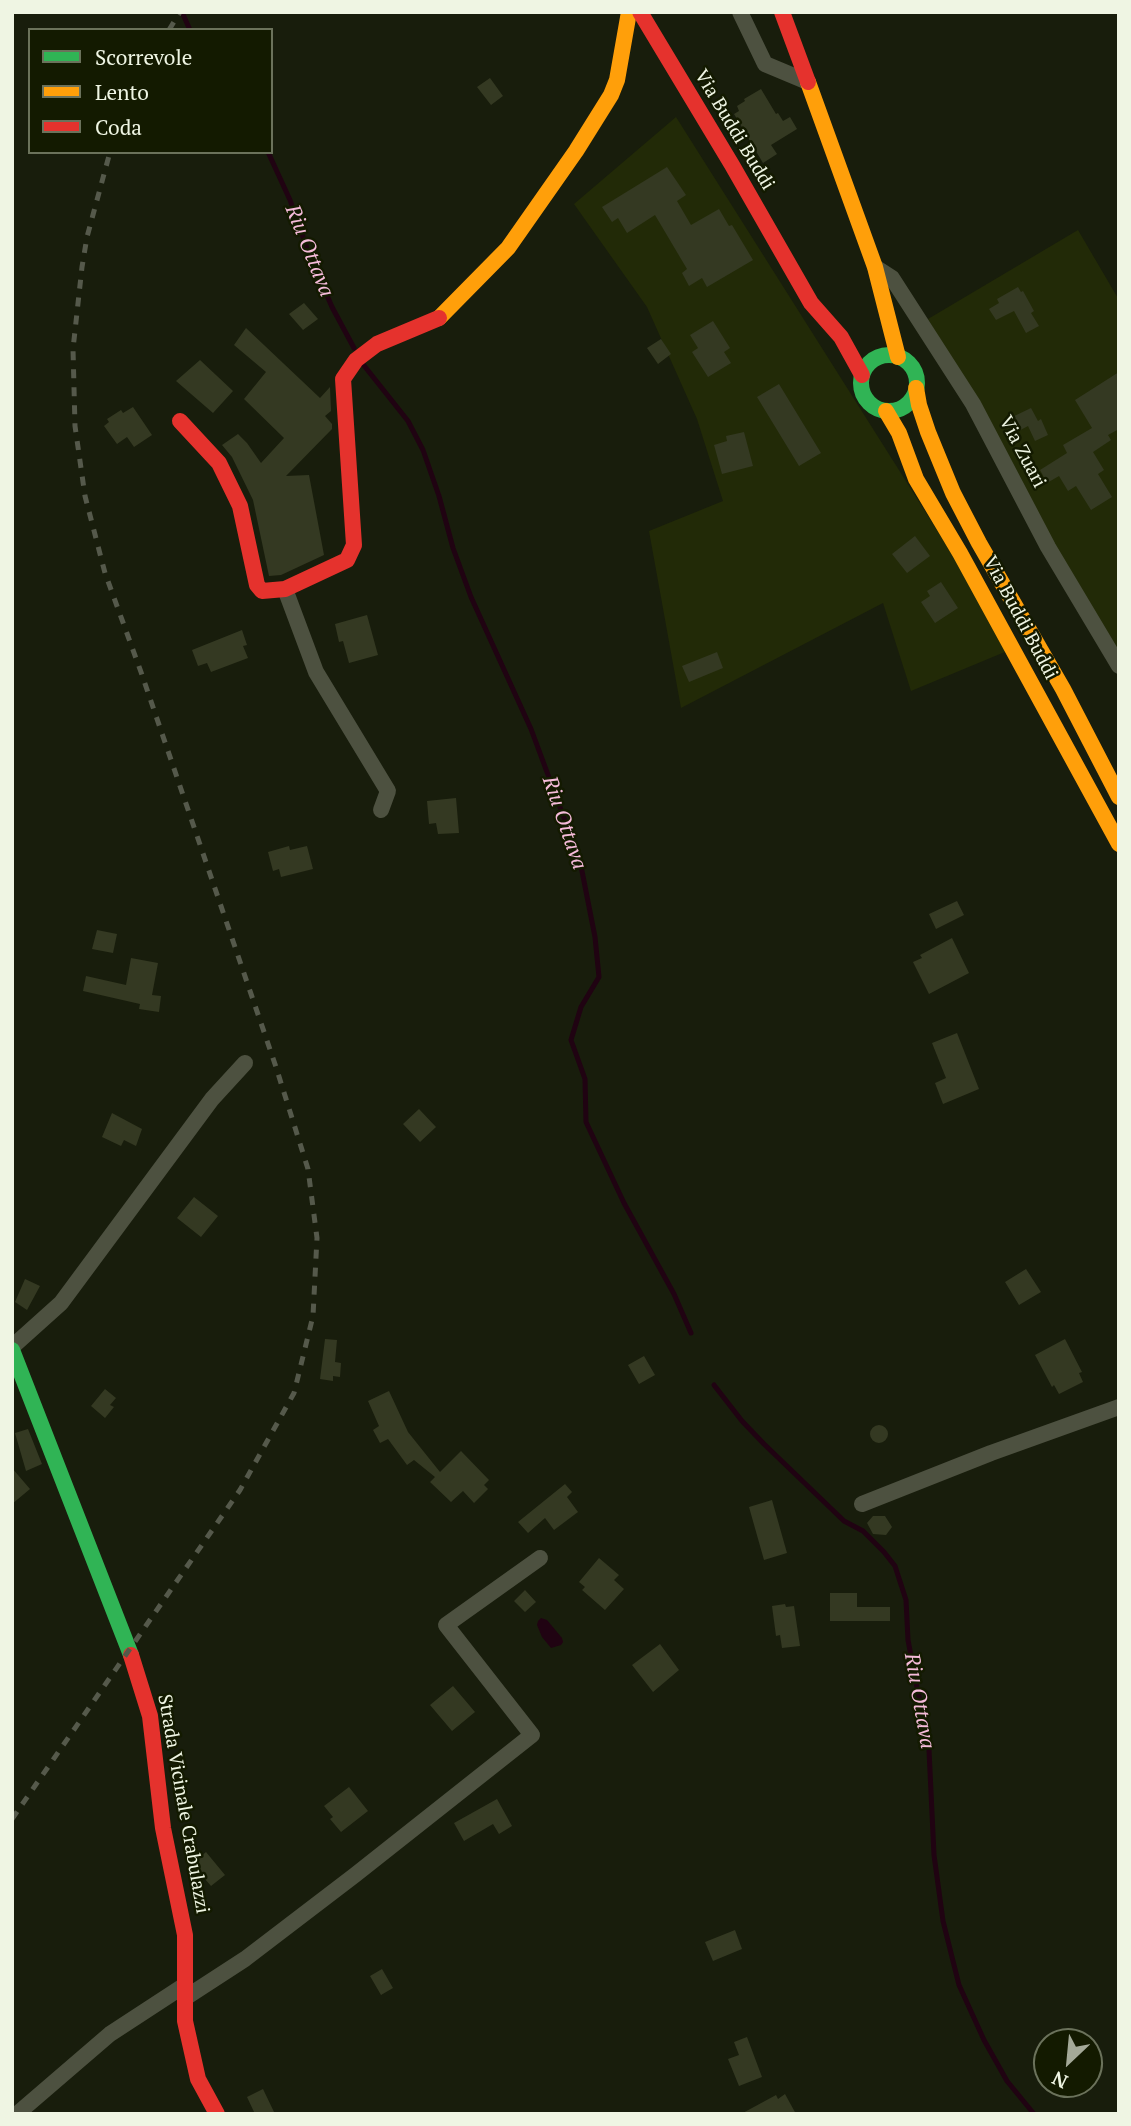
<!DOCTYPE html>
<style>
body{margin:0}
#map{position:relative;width:1131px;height:2126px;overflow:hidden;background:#181d0c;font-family:"PT Serif",serif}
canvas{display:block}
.frame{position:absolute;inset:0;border:14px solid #eff5e3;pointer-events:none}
.legend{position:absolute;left:28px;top:28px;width:245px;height:126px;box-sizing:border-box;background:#131a00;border:2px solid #6b725b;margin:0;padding:9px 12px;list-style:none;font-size:21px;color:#eff5e3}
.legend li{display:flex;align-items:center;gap:14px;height:35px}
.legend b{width:35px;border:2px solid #6b725b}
.north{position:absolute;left:1033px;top:2028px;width:70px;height:70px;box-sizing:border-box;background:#131a00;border:2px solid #6b725b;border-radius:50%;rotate:206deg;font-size:19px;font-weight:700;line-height:28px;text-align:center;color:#eff5e3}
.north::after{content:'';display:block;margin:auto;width:24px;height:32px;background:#a4a998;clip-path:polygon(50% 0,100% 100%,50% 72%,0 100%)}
</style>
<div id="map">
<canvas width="1131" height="2126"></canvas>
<div class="frame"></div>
<ul class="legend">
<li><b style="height:9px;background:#30b455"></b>Scorrevole</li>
<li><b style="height:9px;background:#ff9f0a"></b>Lento</li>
<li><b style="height:9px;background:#e5322d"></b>Coda</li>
</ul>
<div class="north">N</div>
</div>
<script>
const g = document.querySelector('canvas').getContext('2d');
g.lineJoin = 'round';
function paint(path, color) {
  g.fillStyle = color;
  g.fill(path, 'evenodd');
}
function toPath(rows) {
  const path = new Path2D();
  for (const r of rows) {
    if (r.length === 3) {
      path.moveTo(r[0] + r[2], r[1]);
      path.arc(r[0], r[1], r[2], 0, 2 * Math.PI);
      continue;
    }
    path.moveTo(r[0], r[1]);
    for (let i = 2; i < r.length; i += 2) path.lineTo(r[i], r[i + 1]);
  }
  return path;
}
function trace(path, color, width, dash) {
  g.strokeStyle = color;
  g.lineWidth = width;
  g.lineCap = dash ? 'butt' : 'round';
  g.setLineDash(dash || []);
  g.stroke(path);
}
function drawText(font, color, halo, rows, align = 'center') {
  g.font = font + ' "PT Serif",serif';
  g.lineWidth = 5;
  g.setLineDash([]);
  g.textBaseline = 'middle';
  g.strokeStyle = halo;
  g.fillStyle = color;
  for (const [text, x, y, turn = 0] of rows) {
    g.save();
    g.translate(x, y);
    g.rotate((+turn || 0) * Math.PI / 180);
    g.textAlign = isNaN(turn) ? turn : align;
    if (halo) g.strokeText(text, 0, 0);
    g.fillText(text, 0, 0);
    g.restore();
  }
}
paint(toPath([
 [676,117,1012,649,911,691,883,603,681,708,649,531,723,501,697,419,647,307,574,204],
 [1078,230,1119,300,1119,655,1113,650,928,319]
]), '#222a07');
paint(toPath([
 [541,1618,547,1620,562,1638,563,1642,561,1645,551,1648,542,1637,537,1625,538,1621]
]), '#200312');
trace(toPath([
 [182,12,190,30],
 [268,152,290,200,309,254,332,307,354,348],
 [362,363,408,421,423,450,439,496,453,548,471,597,531,729,580,861,595,937,599,977,581,1007,571,1040,585,1079,586,1122,624,1203,674,1294,691,1333],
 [714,1385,742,1421,764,1444,844,1521,863,1531,884,1552,895,1566,906,1600,908,1640,918,1693,928,1729,934,1855,943,1921,959,1985,984,2040,1007,2081,1034,2114]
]), '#200312', 5);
paint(toPath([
 [490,78,503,96,491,105,477,87],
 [761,89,776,114,778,113,783,121,790,117,797,129,771,145,777,154,763,163,734,114,739,111,737,106,745,101,744,99],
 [667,167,686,195,677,201,691,225,719,209,729,226,732,225,753,260,707,287,702,278,689,286,682,273,687,269,655,215,627,233,618,218,612,222,602,207],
 [1018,287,1021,292,1023,291,1034,311,1031,313,1039,326,1026,333,1014,311,996,320,989,309,999,303,997,299],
 [304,303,318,319,303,330,289,314],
 [713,321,730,348,724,352,731,363,708,377,692,352,698,348,690,335],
 [246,328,320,398,330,387,331,411,325,416,332,424,332,429,286,476,309,475,324,555,281,575,269,576,253,500,232,457,222,445,238,434,247,443,261,463,284,438,244,399,266,372,234,345],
 [661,339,671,354,658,364,647,348],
 [200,360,233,391,213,413,176,381],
 [1119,372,1119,429,1108,435,1111,440,1093,452,1104,470,1098,474,1112,497,1091,510,1076,486,1068,491,1059,476,1047,483,1040,470,1067,453,1063,445,1092,428,1075,400],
 [779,384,821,453,799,466,757,397],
 [133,407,152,435,134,447,127,437,117,444,104,426,109,422,107,419,121,410,123,413],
 [1031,408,1038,421,1041,419,1048,435,1035,441,1028,426,1013,434,1006,420],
 [744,432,753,466,722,474,714,445,727,441,726,436],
 [915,536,930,556,907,573,892,554],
 [941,582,958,608,935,623,921,602,930,596,927,591],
 [367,615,378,655,349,663,343,641,339,642,335,624],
 [242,630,247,645,243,646,248,658,211,672,207,663,198,666,192,650],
 [717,652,723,668,689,682,682,666],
 [456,798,459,833,438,834,436,823,429,824,427,801],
 [289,846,290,850,307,846,313,869,281,877,279,869,273,871,268,852],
 [957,901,964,915,936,929,929,914],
 [97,930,117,934,113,953,92,949],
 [952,938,969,973,929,994,913,962,922,958,920,955],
 [131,958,158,963,152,995,161,996,159,1012,139,1009,140,1004,83,991,86,976,126,985],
 [957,1033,979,1089,943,1104,935,1083,946,1078,932,1043],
 [419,1109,436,1127,420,1142,403,1124],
 [112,1113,142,1129,136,1146,124,1140,121,1146,102,1137],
 [194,1197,218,1216,201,1237,177,1218],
 [1026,1269,1041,1292,1019,1305,1005,1282],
 [25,1279,40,1286,27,1310,15,1302],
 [325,1339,337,1340,335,1362,341,1363,340,1377,333,1376,333,1381,320,1379],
 [1065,1339,1082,1372,1079,1373,1083,1382,1059,1394,1054,1385,1052,1387,1035,1355],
 [644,1356,655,1375,639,1384,628,1365],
 [105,1389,116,1398,110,1405,114,1407,105,1418,91,1406],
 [389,1391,408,1432,440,1472,461,1451,489,1480,484,1485,488,1489,474,1503,463,1491,451,1502,430,1482,435,1477,414,1460,407,1465,388,1439,380,1443,373,1430,379,1426,368,1401],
 [879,1434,9],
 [28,1429,42,1464,26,1471,15,1433],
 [12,1468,30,1489,12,1504],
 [565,1484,572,1492,567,1497,578,1512,554,1530,545,1518,528,1533,518,1522],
 [772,1500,787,1553,764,1560,749,1507],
 [873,1516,885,1516,892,1527,886,1535,873,1534,867,1523],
 [599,1558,619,1575,614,1580,624,1589,605,1610,582,1590,585,1587,579,1582],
 [525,1590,536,1602,525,1612,514,1601],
 [830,1593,857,1593,857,1607,890,1607,890,1621,830,1621],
 [785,1604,786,1607,794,1606,800,1646,782,1648,780,1635,776,1636,772,1606],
 [660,1644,679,1670,653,1692,632,1665],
 [453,1686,475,1712,452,1731,430,1705],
 [349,1787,368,1811,341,1832,330,1819,333,1817,324,1806],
 [497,1799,512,1826,499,1834,493,1824,464,1841,454,1823],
 [206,1852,225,1875,211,1886,192,1864],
 [735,1930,742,1949,713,1961,705,1942],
 [382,1969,393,1988,381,1995,370,1976],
 [747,2037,762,2077,739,2086,728,2059,739,2055,734,2042],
 [263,2089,275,2114,255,2114,247,2097],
 [785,2094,796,2114,741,2114,776,2095,778,2099]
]), '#343922');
trace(toPath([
 [740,12,765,64,808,82],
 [875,267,892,278,973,404,1048,547,1119,666],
 [285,589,316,672,388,791,381,810],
 [12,1347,61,1303,212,1099,245,1063],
 [862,1504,991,1453,1119,1407],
 [185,1998,245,1959,355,1875,532,1735,446,1625,540,1558],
 [17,2114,110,2034,185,1985]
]), '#4d5140', 16);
trace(toPath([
 [889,383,28],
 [12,1350,131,1655]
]), '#30b455', 16);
trace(toPath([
 [808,82,875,267,898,357],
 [439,318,508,248,576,151,611,95,617,80,629,12],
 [916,388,919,405,928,432,953,493,979,543,1063,689,1119,797],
 [886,411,899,433,916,479,960,553,1119,844]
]), '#ff9f0a', 16);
trace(toPath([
 [640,12,732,165,811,303,841,337,862,375],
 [782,12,808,82],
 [180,421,219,463,240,506,257,585,262,591,285,589,347,560,354,545,343,379,356,360,377,344,439,318],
 [131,1655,150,1716,163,1828,185,1935,185,2021,198,2079,217,2114]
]), '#e5322d', 16);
trace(toPath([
 [169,30,180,12],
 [12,1819,240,1490,294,1393,313,1316,317,1238,308,1169,276,1067,141,672,105,573,85,496,75,426,73,349,82,267,87,237,110,152]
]), '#55594b', 5, [9, 9]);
drawText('19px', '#eff5e3', '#131a00', [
 ["Via Buddi Buddi",734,130,59],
 ["Via Zuari",1022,452,62],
 ["Via Buddi Buddi",1020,618,62],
 ["Strada Vicinale Crabulazzi",183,1804,80]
]);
drawText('italic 21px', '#f5bbd9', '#131a00', [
 ["Riu Ottava",309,251,68],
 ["Riu Ottava",564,823,71],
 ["Riu Ottava",919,1701,80]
]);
</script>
